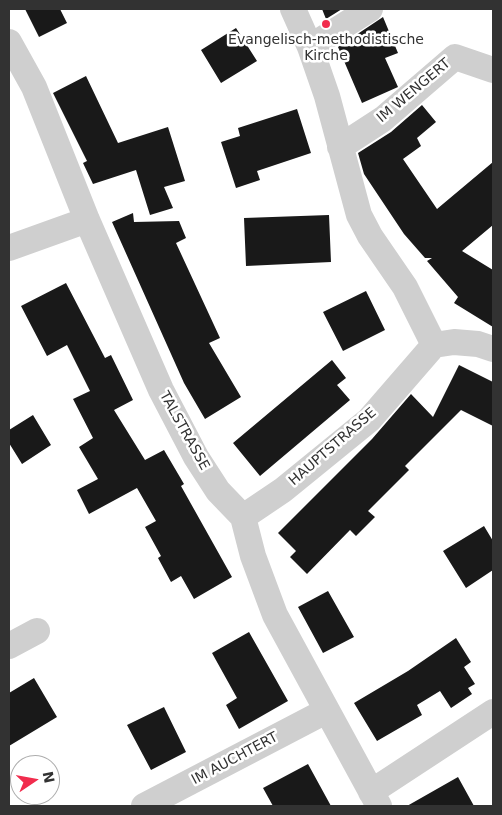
<!DOCTYPE html>
<style>
body{margin:0}
#map{position:relative;width:502px;height:815px;overflow:hidden;background:#fff;font-family:"DejaVu Sans",sans-serif}
canvas{display:block}
.frame{position:absolute;inset:0;border:10px solid #323232;pointer-events:none}
.north{position:absolute;left:10px;top:755px;width:50px;height:50px;box-sizing:border-box;background:#fff;border:1px solid #adadad;border-radius:50%;rotate:78deg;font-size:14px;font-weight:700;line-height:20px;text-align:center;color:#323232}
.north::after{content:'';display:block;margin:auto;width:18px;height:22px;background:#f12c4d;clip-path:polygon(50% 0,100% 100%,50% 72%,0 100%)}
</style>
<div id="map">
<canvas width="502" height="815"></canvas>
<div class="frame"></div>
<div class="north">N</div>
</div>
<script>
const g = document.querySelector('canvas').getContext('2d');
g.lineJoin = 'round';
function paint(path, color) {
  g.fillStyle = color;
  g.fill(path, 'evenodd');
}
function toPath(rows) {
  const path = new Path2D();
  for (const r of rows) {
    path.moveTo(r[0], r[1]);
    for (let i = 2; i < r.length; i += 2) path.lineTo(r[i], r[i + 1]);
  }
  return path;
}
function trace(path, color, width, dash) {
  g.strokeStyle = color;
  g.lineWidth = width;
  g.lineCap = dash ? 'butt' : 'round';
  g.setLineDash(dash || []);
  g.stroke(path);
}
function drawText(font, color, halo, rows, align = 'center') {
  g.font = font + ' "DejaVu Sans",sans-serif';
  g.lineWidth = 5;
  g.setLineDash([]);
  g.textBaseline = 'middle';
  g.strokeStyle = halo;
  g.fillStyle = color;
  for (const [text, x, y, turn = 0] of rows) {
    g.save();
    g.translate(x, y);
    g.rotate((+turn || 0) * Math.PI / 180);
    g.textAlign = isNaN(turn) ? turn : align;
    if (halo) g.strokeText(text, 0, 0);
    g.fillText(text, 0, 0);
    g.restore();
  }
}
paint(toPath([
 [25,9,60,9,67,23,39,37],
 [322,9,342,9,326,19],
 [383,17,398,53,385,58,398,87,362,103,338,47],
 [236,28,257,61,221,83,201,50],
 [86,76,118,143,168,127,185,181,164,187,173,208,150,215,136,170,93,184,83,163,87,161,53,93],
 [422,105,436,122,417,138,421,146,403,159,437,209,493,162,493,225,462,251,493,270,493,327,454,303,458,297,427,261,432,258,425,258,404,234,364,174,358,153,391,132],
 [297,109,311,153,257,171,260,180,236,188,221,142,240,136,238,128],
 [133,213,134,222,179,221,186,238,176,243,220,338,209,343,241,397,205,419,184,383,112,222],
 [329,215,331,262,246,266,244,218],
 [66,283,105,358,111,355,133,400,114,410,145,460,164,450,184,484,181,486,232,577,194,599,181,576,171,582,158,558,161,556,145,527,156,521,137,488,89,514,77,490,98,479,79,447,93,438,73,399,90,391,67,345,47,356,21,306],
 [366,291,385,330,343,351,323,312],
 [332,360,346,378,337,385,350,400,260,476,233,443],
 [459,365,493,382,493,426,461,410,405,466,409,470,368,511,375,517,356,536,350,530,307,574,290,557,296,551,278,533,372,439,411,394,433,417],
 [33,415,51,445,22,464,9,443,9,430],
 [484,526,493,541,493,570,466,588,443,551],
 [328,591,354,637,323,653,298,607],
 [249,632,288,701,239,729,226,705,237,698,212,653],
 [456,638,471,662,464,667,475,684,468,688,472,694,451,708,440,691,417,705,422,715,377,741,354,703,408,671],
 [34,678,57,717,9,746,9,693],
 [164,707,186,752,151,770,127,725],
 [308,764,331,806,273,806,263,788],
 [458,777,474,806,407,806]
]), '#191919');
trace(toPath([
 [293,9,310,47,327,96,359,215,370,236,405,287,434,345],
 [9,42,34,87,87,220,161,390,196,457,218,491,243,517,253,556,275,615,379,806],
 [310,47,370,9],
 [340,147,383,119,455,57,493,70],
 [9,248,87,220],
 [243,517,283,490,369,420,434,345,454,342,478,344,493,349],
 [9,646,37,631],
 [371,792,493,712],
 [144,806,326,711]
]), '#cfcfcf', 26);
for (const [x, y, r, color] of [
 [326,24,5,"#f12c4d"]
]) {
  const dot = new Path2D();
  dot.arc(x, y, r, 0, 2 * Math.PI);
  g.fillStyle = color;
  g.fill(dot);
  trace(dot, '#fff', 2);
}
drawText('14px', '#323232', '#fff', [
 ["Evangelisch-methodistische",326,40],
 ["Kirche",326,56]
]);
drawText('14px', '#323232', '#fff', [
 ["IM WENGERT",414,91,-40],
 ["TALSTRASSE",184,431,61],
 ["HAUPTSTRASSE",333,447,-41],
 ["IM AUCHTERT",235,759,-28]
]);
</script>
